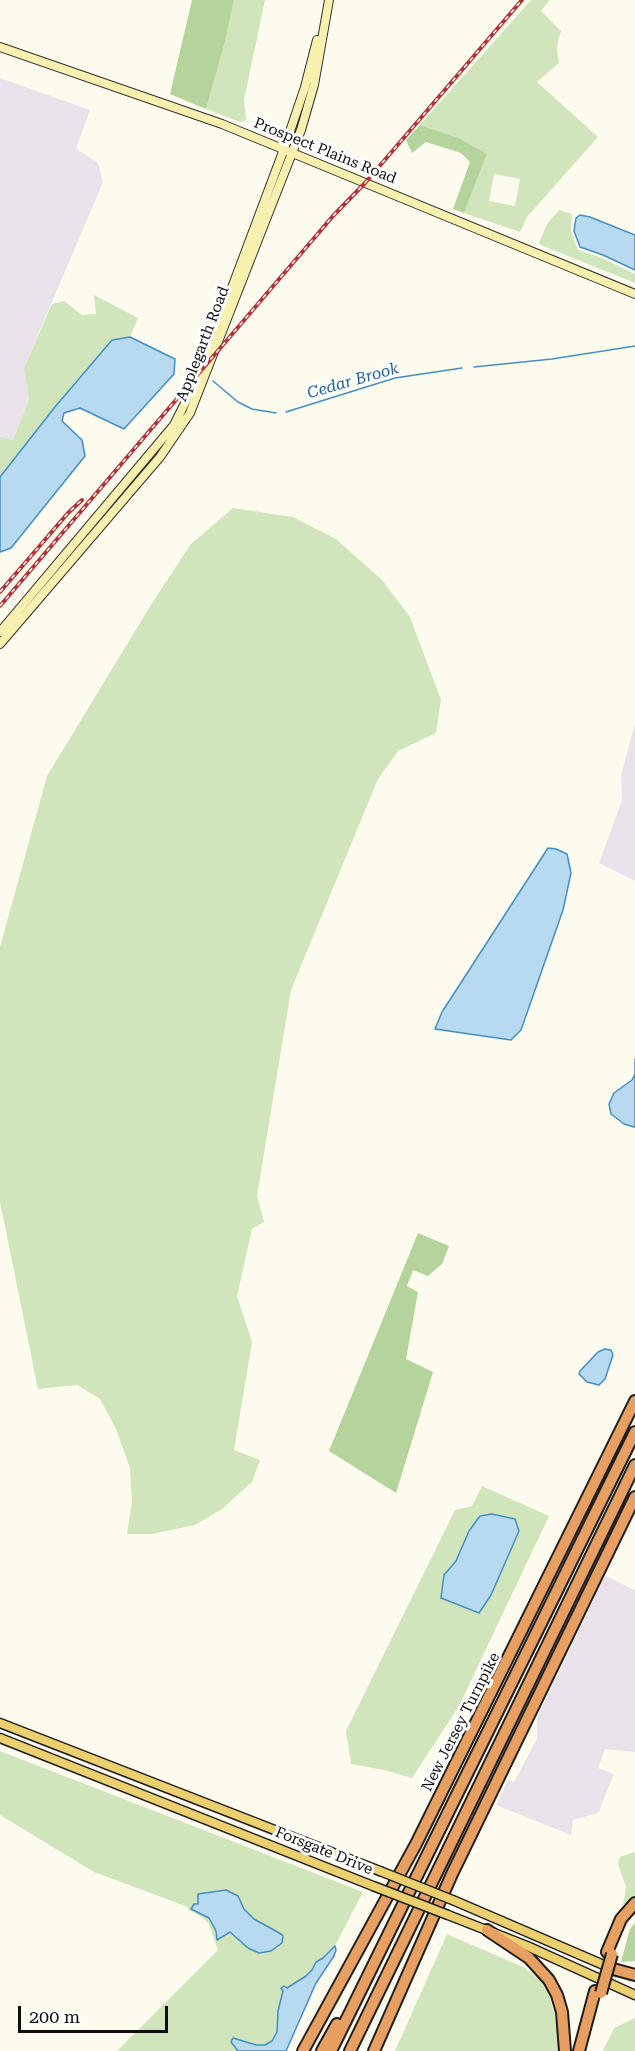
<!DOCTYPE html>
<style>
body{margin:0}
#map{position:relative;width:635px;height:2051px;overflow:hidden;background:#fdfbee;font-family:"Roboto Serif",serif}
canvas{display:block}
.scale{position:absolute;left:18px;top:2006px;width:150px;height:27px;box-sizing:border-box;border:3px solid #0d0d0d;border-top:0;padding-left:8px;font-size:18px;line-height:21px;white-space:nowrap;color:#0d0d0d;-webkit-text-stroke:4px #fff;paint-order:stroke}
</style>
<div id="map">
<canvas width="635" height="2051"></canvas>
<div class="scale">200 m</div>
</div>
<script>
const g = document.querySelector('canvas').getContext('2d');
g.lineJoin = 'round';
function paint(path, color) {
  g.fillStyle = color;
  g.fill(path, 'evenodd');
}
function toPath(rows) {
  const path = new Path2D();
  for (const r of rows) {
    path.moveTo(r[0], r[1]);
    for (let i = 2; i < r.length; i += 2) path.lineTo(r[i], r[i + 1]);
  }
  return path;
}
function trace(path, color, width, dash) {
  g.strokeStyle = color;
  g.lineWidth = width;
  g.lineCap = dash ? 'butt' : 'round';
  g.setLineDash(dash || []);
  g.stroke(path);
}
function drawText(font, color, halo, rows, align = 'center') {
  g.font = font + ' "Roboto Serif",serif';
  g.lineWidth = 6;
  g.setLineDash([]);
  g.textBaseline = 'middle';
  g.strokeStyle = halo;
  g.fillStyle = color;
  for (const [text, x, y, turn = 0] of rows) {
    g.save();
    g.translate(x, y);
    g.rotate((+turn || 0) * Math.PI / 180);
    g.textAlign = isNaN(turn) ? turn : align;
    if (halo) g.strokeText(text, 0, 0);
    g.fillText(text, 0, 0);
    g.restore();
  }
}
paint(toPath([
 [0,78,90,110,76,149,98,163,103,182,24,368,29,399,13,440,0,437],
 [635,723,635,881,599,863,622,800,621,776],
 [605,1576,635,1590,635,1752,605,1749,598,1768,614,1774,598,1813,573,1820,571,1835,496,1805,508,1780,514,1782,537,1739,537,1718]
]), '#eae2eb');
paint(toPath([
 [234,0,265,0,244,100,246,120,240,122,206,109,225,42],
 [531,0,550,0,541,11,561,31,558,40,557,51,559,63,537,82,598,137,527,217,520,232,464,213,487,154,459,138,420,125],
 [494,174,520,179,515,206,489,201],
 [559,210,572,214,571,231,578,250,602,258,635,274,635,283,541,245,539,243,547,224],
 [94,295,138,318,130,337,112,340,55,407,0,477,0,437,13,440,29,399,24,368,52,304,64,301,82,315,96,314],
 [233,508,293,517,336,539,382,580,410,617,441,700,436,733,398,751,378,779,291,990,257,1196,264,1222,252,1229,237,1296,252,1342,234,1450,260,1460,252,1482,222,1509,195,1525,152,1534,127,1534,132,1502,130,1468,116,1429,100,1399,77,1385,38,1389,0,1202,0,947,47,776,154,600,191,544],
 [482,1486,549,1516,459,1706,412,1778,384,1770,351,1764,346,1731,455,1510,472,1506],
 [0,1751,363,1892,335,1946,312,1971,283,1991,278,2011,277,2032,272,2041,265,2045,256,2045,239,2039,238,2051,117,2051,218,1950,209,1924,199,1915,188,1910,188,1907,94,1872,0,1815],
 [635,1852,635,1895,623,1906,626,1887,618,1864,620,1857],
 [447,1934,525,1968,546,1985,561,2037,558,2051,395,2051],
 [635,2018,635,2051,603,2051,614,2028]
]), '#d0e5bb');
paint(toPath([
 [192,0,234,0,225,42,206,109,170,94],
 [420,125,459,138,487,154,464,213,453,209,470,162,461,153,426,142,412,153,406,140],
 [418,1233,449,1246,442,1264,428,1276,413,1270,407,1286,418,1292,406,1359,433,1372,396,1493,329,1451],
 [635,1923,635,1961,621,1962,630,1929]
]), '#b4d49b');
const water = toPath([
 [580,215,590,217,635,235,635,270,603,255,580,247,574,231,576,218,580,215],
 [130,337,175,359,174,374,124,429,80,408,64,413,62,421,82,440,85,456,11,548,0,552,0,477,55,407,112,340,130,337],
 [548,848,556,849,567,854,571,873,563,910,521,1030,511,1040,435,1029,442,1012,548,848],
 [635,1059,635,1127,634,1127,624,1124,611,1114,609,1104,614,1093,632,1080,635,1074,635,1059],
 [605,1349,611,1350,613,1355,605,1379,599,1385,587,1382,579,1374,580,1371,598,1352,605,1349],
 [492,1514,515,1519,519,1531,491,1595,479,1613,441,1598,444,1575,456,1561,469,1531,480,1516,492,1514],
 [226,1890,238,1896,244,1909,254,1919,281,1934,283,1936,282,1943,271,1951,259,1953,248,1948,230,1932,217,1940,216,1931,209,1918,191,1909,194,1904,198,1904,198,1894,226,1890],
 [335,1946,336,1950,334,1956,316,1983,286,2051,238,2051,231,2042,233,2038,256,2045,265,2045,272,2041,277,2032,278,2011,283,1991,281,1988,284,1986,287,1988,306,1976,312,1970,316,1962,323,1958,335,1946]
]);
paint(water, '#b7daf1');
trace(water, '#448ec1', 1.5);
trace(toPath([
 [474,367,552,359,635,346],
 [213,381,238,402,252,409,276,413],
 [286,412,395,378,462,368]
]), '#448ec1', 1.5);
const secondary = toPath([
 [0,47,222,124,635,294],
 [0,632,174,425,200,373,284,149,305,87,317,40],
 [0,644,160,457,190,413,301,130,314,85,329,0]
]);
const primary = toPath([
 [0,1723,380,1871],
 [0,1738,373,1886],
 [455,1901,613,1969],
 [448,1915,527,1946,635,1995]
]);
const highway = toPath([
 [487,1930,529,1958,549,1980,557,1995,562,2012,565,2051],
 [607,1952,621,1919,635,1903],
 [613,1969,635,1975],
 [303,2051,416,1844,635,1401],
 [322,2051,337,2024],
 [331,2051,635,1432],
 [350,2051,635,1465],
 [374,2051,452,1874,635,1497],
 [579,2051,595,1991]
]);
trace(secondary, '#2f2f2f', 10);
trace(primary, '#1e1e1e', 11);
trace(highway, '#1e1e1e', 14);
trace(secondary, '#f8f0af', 8);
trace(primary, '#eccf6f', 8);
trace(highway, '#e8a062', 10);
const rail = toPath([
 [0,592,68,513,82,500],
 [0,606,333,216,365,183,522,0]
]);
trace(rail, '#b03136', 4);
trace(rail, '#fff', 1.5, [4.5]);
const primaryBridge = toPath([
 [380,1871,455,1901],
 [373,1886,448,1915]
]);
const highwayBridge = toPath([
 [601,1993,612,1954]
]);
trace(primaryBridge, '#1e1e1e', 11, []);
trace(highwayBridge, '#1e1e1e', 14, []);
trace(primaryBridge, '#eccf6f', 8);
trace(highwayBridge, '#e8a062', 10);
drawText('15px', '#0d0d0d', '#fff', [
 ["Prospect Plains Road",325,151,22],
 ["Applegarth Road",203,344,-69],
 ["New Jersey Turnpike",461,1722,-63],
 ["Forsgate Drive",324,1851,22]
]);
drawText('italic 16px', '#216093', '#fff', [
 ["Cedar Brook",353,381,-16]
]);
</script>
